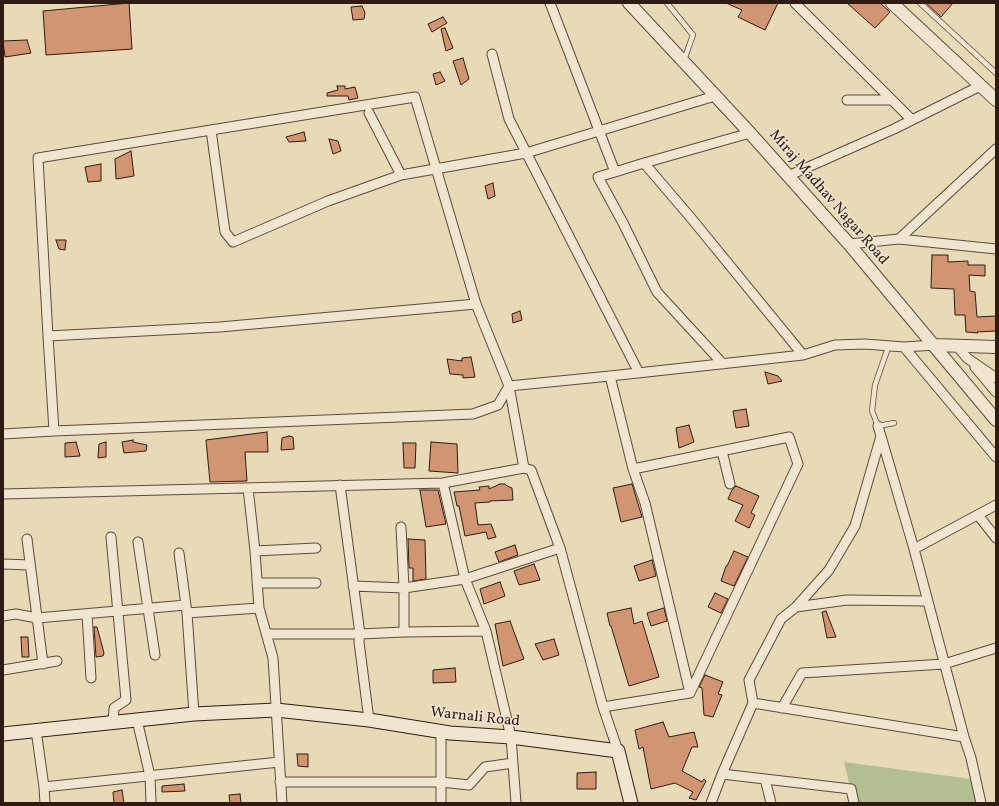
<!DOCTYPE html>
<style>
body{margin:0}
#map{position:relative;width:999px;height:806px;overflow:hidden;background:#e8d9b7;font-family:Vollkorn,serif}
canvas{display:block}
.frame{position:absolute;inset:0;border:4px solid #2f1b14;pointer-events:none}
</style>
<div id="map">
<canvas width="999" height="806"></canvas>
<div class="frame"></div>
</div>
<script>
const g = document.querySelector('canvas').getContext('2d');
g.lineJoin = 'round';
function paint(path, color) {
  g.fillStyle = color;
  g.fill(path, 'evenodd');
}
function toPath(rows) {
  const path = new Path2D();
  for (const r of rows) {
    path.moveTo(r[0], r[1]);
    for (let i = 2; i < r.length; i += 2) path.lineTo(r[i], r[i + 1]);
  }
  return path;
}
function trace(path, color, width, dash) {
  g.strokeStyle = color;
  g.lineWidth = width;
  g.lineCap = dash ? 'butt' : 'round';
  g.setLineDash(dash || []);
  g.stroke(path);
}
function drawText(font, color, halo, rows, align = 'center') {
  g.font = font + ' Vollkorn,serif';
  g.lineWidth = 3;
  g.setLineDash([]);
  g.textBaseline = 'middle';
  g.strokeStyle = halo;
  g.fillStyle = color;
  for (const [text, x, y, turn = 0] of rows) {
    g.save();
    g.translate(x, y);
    g.rotate((+turn || 0) * Math.PI / 180);
    g.textAlign = isNaN(turn) ? turn : align;
    if (halo) g.strokeText(text, 0, 0);
    g.fillText(text, 0, 0);
    g.restore();
  }
}
paint(toPath([
 [844,762,971,779,977,803,854,803]
]), '#b2c091');
const building = toPath([
 [129,3,132,49,46,55,43,11,129,3],
 [726,3,778,3,765,30,738,17,742,10,726,3],
 [847,3,880,3,890,12,875,28,847,3],
 [926,3,953,3,941,17,926,3],
 [362,6,365,13,364,19,353,20,351,7,362,6],
 [443,17,447,23,432,32,428,24,443,17],
 [445,28,453,48,446,51,441,29,445,28],
 [27,40,31,53,5,57,3,41,27,40],
 [463,58,469,79,461,85,453,61,463,58],
 [440,72,445,81,436,85,433,74,440,72],
 [337,86,345,86,345,89,355,87,358,98,349,100,348,96,327,96,327,93,338,90,337,86],
 [304,132,306,141,289,142,286,137,304,132],
 [329,139,338,141,341,151,333,154,329,139],
 [131,151,134,176,116,179,115,159,131,151],
 [101,164,101,181,88,182,85,167,101,164],
 [493,183,495,196,488,199,485,186,493,183],
 [56,240,66,240,65,250,59,249,56,240],
 [932,255,948,255,948,262,968,261,968,265,985,265,985,276,969,275,970,291,975,292,977,317,996,316,996,331,977,332,978,333,966,332,965,315,955,315,954,289,931,288,932,255],
 [520,311,522,320,513,323,512,314,520,311],
 [471,357,475,377,463,378,463,375,450,374,447,359,462,361,462,358,471,357],
 [765,372,778,376,782,381,768,384,765,372],
 [746,409,749,426,736,428,733,411,746,409],
 [689,425,694,442,679,448,676,428,689,425],
 [267,432,268,452,245,452,247,481,210,482,206,440,267,432],
 [289,436,293,437,294,449,281,450,282,438,289,436],
 [133,440,133,442,147,445,146,451,124,453,122,442,133,440],
 [76,442,80,456,65,457,65,443,76,442],
 [106,442,106,457,98,458,99,444,106,442],
 [431,442,457,444,458,473,429,471,431,442],
 [403,443,416,443,415,468,404,468,403,443],
 [500,484,505,484,507,486,512,488,513,500,490,501,490,502,475,503,478,525,491,524,496,537,488,539,486,532,465,536,459,506,457,506,454,492,480,490,479,487,489,486,489,489,500,484],
 [632,484,642,517,621,522,613,488,632,484],
 [736,486,759,496,751,513,755,515,749,528,735,521,743,505,728,499,732,490,736,486],
 [420,490,438,490,446,524,426,527,420,490],
 [408,539,425,540,426,579,413,581,413,568,409,568,408,539],
 [515,545,518,555,499,562,495,552,515,545],
 [734,551,748,557,734,586,721,581,726,566,727,566,734,551],
 [652,560,656,576,639,581,634,566,652,560],
 [534,564,540,580,519,585,514,571,534,564],
 [500,582,505,596,484,604,480,589,500,582],
 [715,593,728,599,721,613,708,607,715,593],
 [631,608,634,624,642,621,659,677,629,686,611,626,610,626,607,613,631,608],
 [664,608,667,621,651,626,647,613,664,608],
 [826,611,836,637,827,638,822,612,826,611],
 [510,621,524,659,503,666,495,624,510,621],
 [94,627,97,627,104,653,103,656,96,657,94,627],
 [21,637,28,637,29,657,22,657,21,637],
 [554,639,559,655,543,660,535,644,554,639],
 [455,668,456,682,433,683,433,670,455,668],
 [705,675,723,682,718,694,722,695,713,717,704,715,702,688,699,687,705,675],
 [663,722,669,737,694,732,698,747,692,747,682,771,702,782,704,779,706,781,696,800,689,798,693,792,675,783,651,789,643,747,639,749,635,730,663,722],
 [297,754,308,754,308,767,298,766,297,754],
 [596,772,596,789,577,789,577,773,596,772],
 [184,784,185,791,162,792,162,786,184,784],
 [122,790,124,803,114,803,113,792,122,790],
 [240,794,241,803,230,803,229,795,240,794]
]);
paint(building, '#d29572');
trace(building, '#2f1b14', 1);
const service = toPath([
 [667,3,693,35,684,60],
 [920,3,996,73],
 [889,345,875,385,872,411,878,426,894,423]
]);
const minor = toPath([
 [550,3,615,172,598,177,623,223,657,292,723,364],
 [795,3,912,120],
 [492,54,509,119,639,373],
 [847,100,892,100],
 [369,113,401,175,526,153,715,96],
 [211,130,225,232,233,242,328,201,401,175],
 [750,133,644,163,691,218,803,355],
 [615,172,644,163],
 [788,176,894,129,980,86],
 [899,239,996,149],
 [849,244,899,239,996,249],
 [48,336,38,158,415,97,476,304,509,386,524,468,531,470,560,548,603,707,618,751],
 [957,346,967,358,996,378],
 [904,347,996,457],
 [975,367,996,392],
 [54,431,48,336,220,327,476,304],
 [3,434,54,431,473,414,498,405,509,386,610,376,803,355,835,345,865,344,904,347,935,345],
 [722,451,730,484],
 [633,469,789,437,798,464,690,693],
 [443,483,465,579,486,631,511,737,516,803],
 [3,494,443,483,524,468],
 [978,515,996,538],
 [111,537,126,700,114,708,113,722],
 [27,539,43,664],
 [138,542,155,655],
 [914,549,996,505],
 [255,551,316,548],
 [179,553,187,613,259,608,255,551,248,488],
 [3,564,30,565],
 [257,583,316,583],
 [353,586,404,588,401,527],
 [796,607,829,570,855,526,881,436],
 [259,608,273,658,282,803],
 [187,613,194,714],
 [87,614,91,678],
 [3,616,16,614,37,618,186,605],
 [404,632,404,588,465,579,560,548],
 [267,634,360,634,340,485],
 [3,670,57,661],
 [753,703,749,680,781,619,796,607,847,600,927,601],
 [603,707,690,693,645,503,633,469,610,376],
 [782,708,802,673,944,664,996,648],
 [137,720,150,776,151,803],
 [369,720,359,642,360,634,404,632,486,631],
 [36,730,44,787,279,762],
 [964,737,971,758,981,803],
 [722,774,753,703,964,737,914,549,878,426],
 [765,779,771,803],
 [280,782,441,782,469,785,485,767,513,763],
 [44,787,45,803],
 [441,803,441,732],
 [711,803,722,774,851,789,854,803]
]);
const tertiary = toPath([
 [629,3,750,133,849,244,996,420],
 [892,3,996,100],
 [935,345,996,347]
]);
const secondary = toPath([
 [3,734,194,714,276,710,369,720,450,733,511,737,618,751,631,803]
]);
trace(service, '#5d4a3d', 6);
trace(minor, '#5d4a3d', 11);
trace(tertiary, '#5d4a3d', 14);
trace(secondary, '#2f1b14', 15);
trace(service, '#f0e6d0', 4.5);
trace(minor, '#f0e6d0', 9);
trace(tertiary, '#f0e6d0', 12);
trace(secondary, '#f0e6d0', 13);
drawText('15px', '#2f1b14', '#f0e6d0', [
 ["Miraj Madhav Nagar Road",828,198,49],
 ["Warnali Road",475,718,6]
]);
</script>
